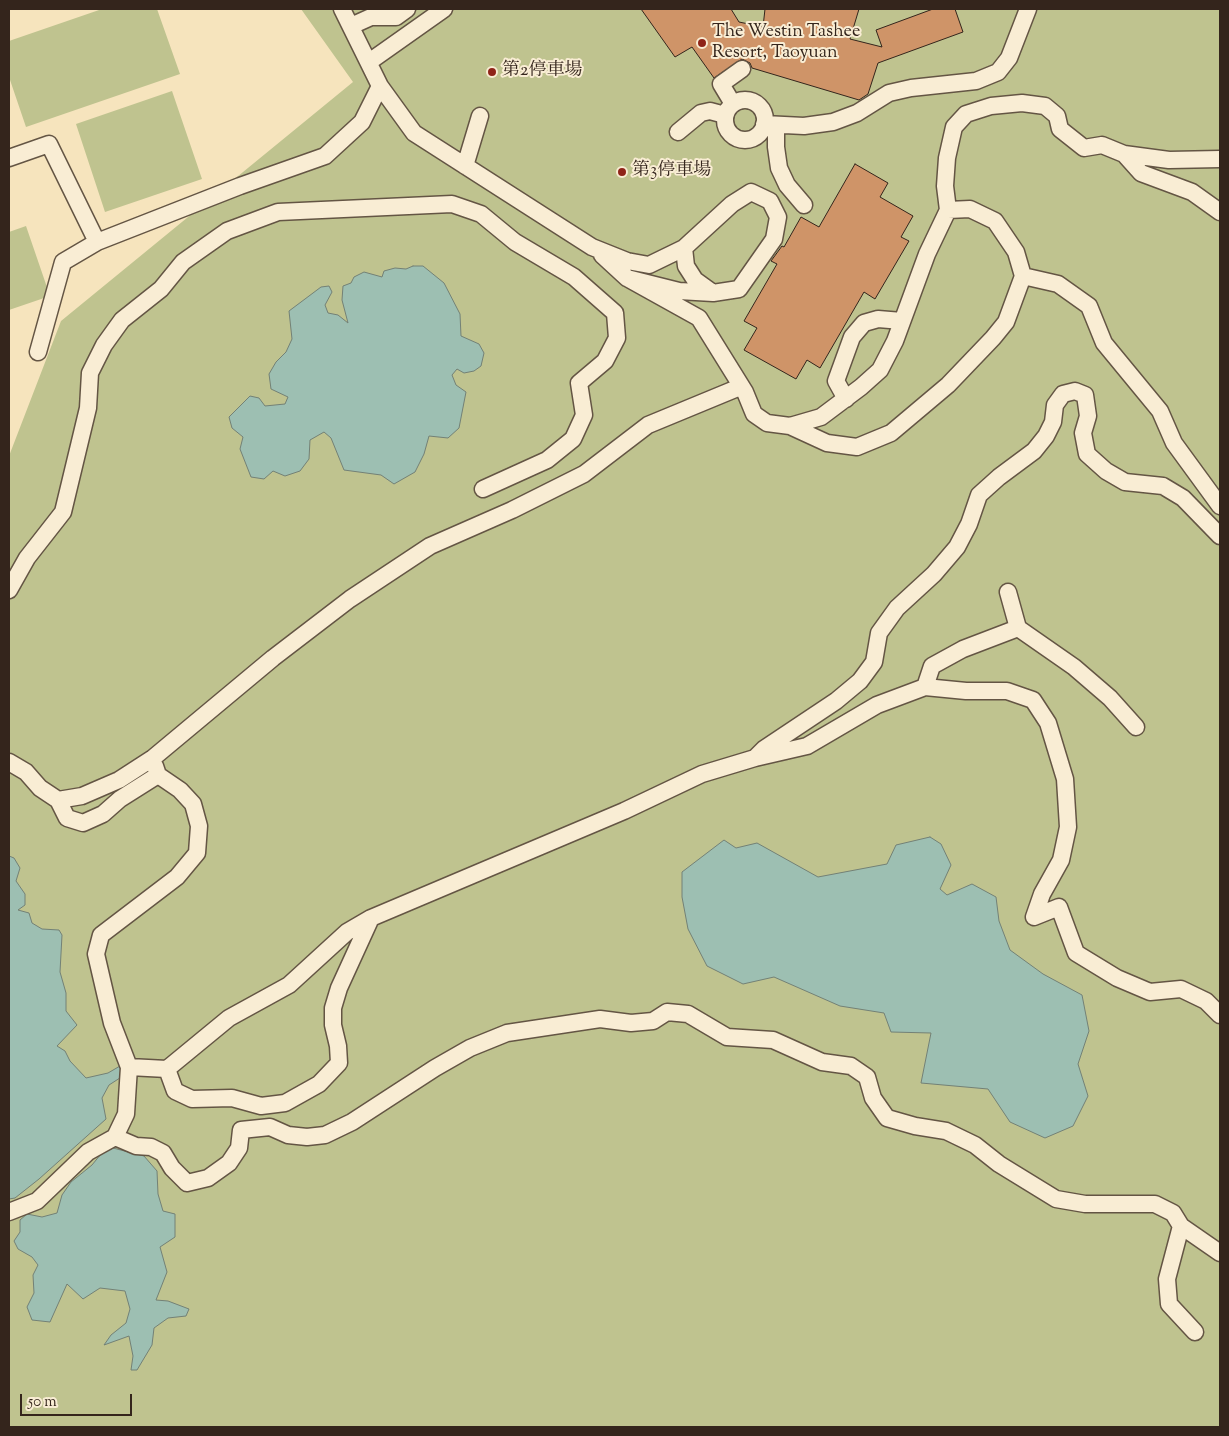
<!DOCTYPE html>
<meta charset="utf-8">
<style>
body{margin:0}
#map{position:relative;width:1229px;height:1436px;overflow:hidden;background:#f6e4bd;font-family:"Sorts Mill Goudy",serif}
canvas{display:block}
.frame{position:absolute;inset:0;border:10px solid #34251c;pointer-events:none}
.scale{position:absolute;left:20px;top:1394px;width:112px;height:22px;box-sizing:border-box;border:2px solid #34251c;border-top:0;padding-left:6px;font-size:15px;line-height:18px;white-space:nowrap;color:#34251c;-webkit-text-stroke:4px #f9edd4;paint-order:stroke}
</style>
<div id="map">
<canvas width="1229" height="1436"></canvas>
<div class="frame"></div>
<div class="scale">50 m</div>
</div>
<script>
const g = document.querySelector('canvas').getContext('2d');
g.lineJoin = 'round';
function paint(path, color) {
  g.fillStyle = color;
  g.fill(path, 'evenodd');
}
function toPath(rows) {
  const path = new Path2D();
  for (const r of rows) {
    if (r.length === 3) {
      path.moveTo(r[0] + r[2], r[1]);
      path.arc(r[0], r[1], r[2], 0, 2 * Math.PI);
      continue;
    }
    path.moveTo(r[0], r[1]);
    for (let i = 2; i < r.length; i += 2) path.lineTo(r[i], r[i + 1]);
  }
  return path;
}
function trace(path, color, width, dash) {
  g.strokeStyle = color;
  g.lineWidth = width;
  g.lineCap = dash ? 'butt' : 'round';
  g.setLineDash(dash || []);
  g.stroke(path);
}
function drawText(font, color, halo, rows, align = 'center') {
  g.font = font + ' "Sorts Mill Goudy","Noto Serif TC",serif';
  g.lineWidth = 4;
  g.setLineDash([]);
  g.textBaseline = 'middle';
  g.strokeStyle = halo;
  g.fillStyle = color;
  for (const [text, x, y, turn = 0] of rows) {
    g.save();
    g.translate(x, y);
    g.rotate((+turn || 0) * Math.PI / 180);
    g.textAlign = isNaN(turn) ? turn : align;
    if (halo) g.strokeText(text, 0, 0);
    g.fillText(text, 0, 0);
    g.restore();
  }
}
paint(toPath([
 [102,9,157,9,180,74,26,127,9,77,9,41],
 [301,9,1220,9,1220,1427,9,1427,9,456,61,321,353,82],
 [172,91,202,179,105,212,76,124],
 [26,226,50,296,9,310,9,232]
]), '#bfc38f');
const water = toPath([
 [413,266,423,266,444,283,460,314,461,336,479,344,484,353,481,366,474,371,464,373,457,369,452,375,456,385,466,392,459,428,448,438,429,436,424,454,415,472,394,484,381,475,344,470,331,438,324,432,310,440,309,459,300,471,285,476,273,471,264,479,251,477,240,449,243,437,232,428,229,417,250,396,259,398,265,406,285,404,288,397,271,389,269,374,276,362,286,352,292,339,289,311,321,287,329,286,332,292,325,305,328,313,338,315,348,323,342,300,343,286,351,283,354,277,364,272,382,277,384,271,395,268,406,269,413,266],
 [930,837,941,844,951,865,940,889,947,895,972,884,996,897,999,921,1010,950,1043,974,1082,995,1089,1031,1078,1064,1088,1096,1073,1126,1045,1138,1010,1122,988,1089,921,1083,931,1033,891,1032,884,1013,840,1006,774,977,743,984,707,966,688,929,682,897,682,872,724,840,736,848,757,843,818,877,887,864,896,845,930,837],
 [9,856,14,858,20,868,16,881,25,894,25,905,18,910,29,913,32,923,42,929,59,930,62,935,60,972,66,993,66,1011,77,1025,57,1046,65,1051,70,1061,86,1078,108,1073,120,1066,123,1076,109,1085,102,1098,106,1119,39,1179,15,1198,9,1199,9,856],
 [113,1148,144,1156,157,1171,158,1194,163,1211,175,1214,175,1237,160,1247,167,1272,156,1300,168,1301,189,1309,186,1316,168,1318,154,1328,152,1345,137,1370,131,1370,133,1356,129,1336,104,1345,111,1335,126,1323,130,1309,125,1291,100,1288,83,1299,67,1284,50,1322,32,1320,27,1307,34,1293,33,1275,38,1265,32,1257,18,1249,14,1241,20,1232,20,1220,27,1214,42,1217,57,1213,62,1195,71,1182,92,1165,101,1154,113,1148]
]);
paint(water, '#9dbfb2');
trace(water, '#738176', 1);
const building = toPath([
 [641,9,731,9,739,22,763,27,765,9,859,9,850,39,882,47,876,30,933,9,955,9,963,32,878,63,868,94,859,100,752,68,750,63,742,59,714,78,692,47,675,57,641,9],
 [855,164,888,183,880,197,913,216,901,237,909,241,875,299,864,292,820,368,807,360,796,379,744,350,757,328,744,321,777,264,771,261,782,246,784,247,801,217,819,227,855,164]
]);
paint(building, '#cf9468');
trace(building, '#34251c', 1);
const minor = toPath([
 [342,9,380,86,414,133,592,247,627,261,649,265,684,248],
 [351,26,371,17,396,17,407,9],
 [369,62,444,9],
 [745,120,20],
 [733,104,721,84,742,69],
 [764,124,804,126,833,122,857,113,889,93,911,88,976,81,998,72,1009,58,1028,9],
 [776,125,776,147,779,168,787,185,804,205],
 [678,132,701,113,710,111,725,115],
 [1124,154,1141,173,1192,192,1220,212],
 [9,158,49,144,97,242],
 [465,166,480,116],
 [948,210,970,209,995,221,1016,252,1023,276,1058,284,1089,306,1104,343,1160,411,1174,443,1220,506],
 [602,255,627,278,679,291,713,293,739,289,774,239,778,217,770,201,751,192,732,204,684,248,686,266,695,280,713,293],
 [627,278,699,318,745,392,754,414,767,423,790,426,821,417,861,387,880,370,895,341,927,254,948,210,945,186,947,158,954,127,966,114,991,106,1022,103,1045,106,1057,116,1060,129,1084,148,1102,145,1124,154,1169,160,1220,159],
 [38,352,63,262,97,242,240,186,325,156,362,122,380,86],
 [846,399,836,381,852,337,864,323,878,319,902,321],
 [790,426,827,443,857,447,891,433,948,385,993,338,1006,322,1023,276],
 [9,590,27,558,63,512,88,408,90,373,104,345,122,320,161,289,183,262,227,231,278,212,452,204,481,214,515,242,574,277,615,313,617,338,605,361,579,383,584,415,573,439,547,460,483,489],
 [1008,592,1018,628],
 [925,687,932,666,963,649,1018,628,1074,667,1110,698,1136,727],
 [755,758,807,746,877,705,925,687,966,691,1007,691,1033,700,1048,723,1065,779,1068,827,1061,860,1042,894,1034,917,1059,907,1076,953,1117,978,1150,992,1181,989,1206,1001,1220,1015],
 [9,762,26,772,40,788,58,800,82,796,119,780,153,758,273,658,350,599,430,546,512,510,584,474,648,425,740,387],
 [58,800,67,818,83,823,103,814,120,799,158,775,155,766],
 [371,918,339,988,333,1008,333,1025,338,1046,339,1063,319,1084,285,1103,261,1106,232,1098,192,1099,175,1091,167,1069,229,1018,289,985,347,932,371,918,624,811,702,774,755,758,764,749,836,701,860,681,874,662,879,633,897,608,934,574,957,547,969,524,979,495,999,477,1034,451,1046,436,1053,422,1055,405,1063,394,1075,391,1085,395,1088,416,1083,433,1087,454,1106,471,1125,482,1163,486,1183,498,1220,536],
 [129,1067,112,1023,96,954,101,935,177,877,197,853,199,826,193,804,180,790,158,775],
 [167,1069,129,1067,126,1114,115,1137,136,1146,151,1147,163,1153,172,1168,187,1183,208,1178,229,1163,239,1148,241,1130,270,1127,288,1135,307,1137,325,1135,352,1122,435,1068,470,1048,507,1033,600,1019,631,1023,653,1021,667,1012,688,1014,727,1037,773,1040,822,1062,851,1066,867,1077,873,1098,887,1118,915,1126,946,1131,975,1145,999,1164,1056,1199,1085,1204,1155,1204,1173,1213,1181,1226,1220,1253],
 [9,1212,37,1201,88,1152,115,1137],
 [1181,1226,1167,1279,1169,1304,1195,1332]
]);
trace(minor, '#645544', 19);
trace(minor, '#f9edd4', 16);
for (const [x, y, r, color] of [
 [702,43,5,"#8f2418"],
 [492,72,5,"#8f2418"],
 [622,172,5,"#8f2418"]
]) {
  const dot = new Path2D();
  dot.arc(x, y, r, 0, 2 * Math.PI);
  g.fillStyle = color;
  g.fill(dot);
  trace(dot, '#f9edd4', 2);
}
drawText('18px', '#34251c', '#f9edd4', [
 ["The Westin Tashee",712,33],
 ["Resort, Taoyuan",712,54],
 ["第2停車場",502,72],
 ["第3停車場",632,172]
], 'left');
</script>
